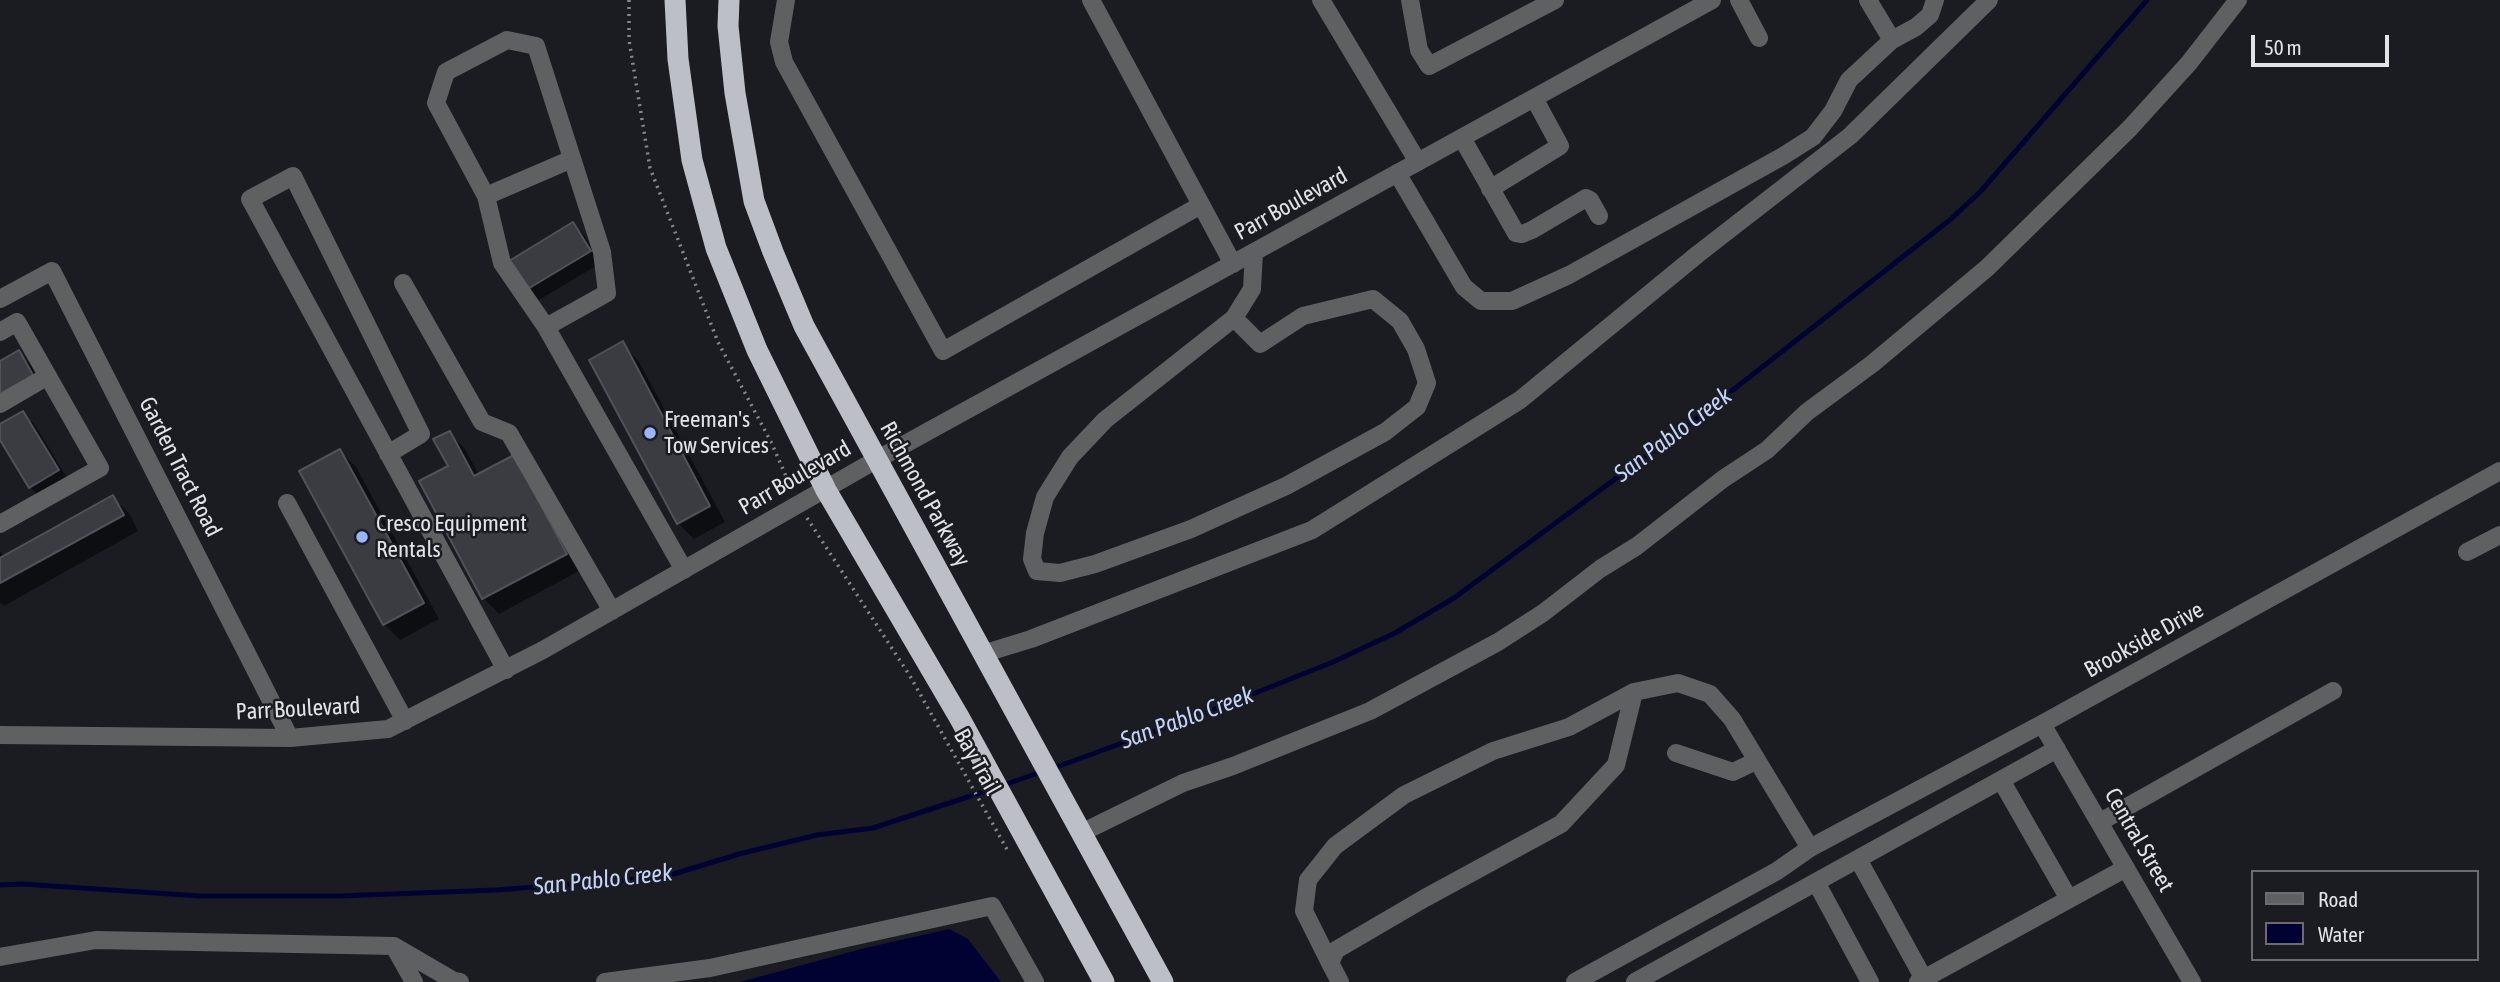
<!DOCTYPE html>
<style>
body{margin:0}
#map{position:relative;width:2500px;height:982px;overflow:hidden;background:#1a1c22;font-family:"Asap Condensed",sans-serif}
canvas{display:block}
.legend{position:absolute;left:2251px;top:870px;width:228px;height:91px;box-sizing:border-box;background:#1a1c22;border:2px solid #6a6c71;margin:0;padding:9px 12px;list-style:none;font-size:21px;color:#e2e3e7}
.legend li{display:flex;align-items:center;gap:14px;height:35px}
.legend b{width:35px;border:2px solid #6a6c71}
.scale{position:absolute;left:2251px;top:35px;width:138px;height:32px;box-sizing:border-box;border:4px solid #e2e3e7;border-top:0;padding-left:9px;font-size:21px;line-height:24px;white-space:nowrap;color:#e2e3e7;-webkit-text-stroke:5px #1a1c22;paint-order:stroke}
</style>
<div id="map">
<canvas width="2500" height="982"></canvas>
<ul class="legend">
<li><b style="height:9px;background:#5e6062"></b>Road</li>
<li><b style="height:19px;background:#020232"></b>Water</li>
</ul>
<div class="scale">50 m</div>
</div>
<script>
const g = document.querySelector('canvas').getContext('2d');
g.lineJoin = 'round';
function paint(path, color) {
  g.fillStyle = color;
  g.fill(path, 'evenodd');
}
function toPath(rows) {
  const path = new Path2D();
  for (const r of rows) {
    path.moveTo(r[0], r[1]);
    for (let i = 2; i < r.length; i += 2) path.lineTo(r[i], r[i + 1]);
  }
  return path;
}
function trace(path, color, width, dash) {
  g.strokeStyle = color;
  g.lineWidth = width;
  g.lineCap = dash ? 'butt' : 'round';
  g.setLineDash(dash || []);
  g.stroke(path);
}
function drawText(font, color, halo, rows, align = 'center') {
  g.font = font + ' "Asap Condensed",sans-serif';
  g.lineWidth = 5;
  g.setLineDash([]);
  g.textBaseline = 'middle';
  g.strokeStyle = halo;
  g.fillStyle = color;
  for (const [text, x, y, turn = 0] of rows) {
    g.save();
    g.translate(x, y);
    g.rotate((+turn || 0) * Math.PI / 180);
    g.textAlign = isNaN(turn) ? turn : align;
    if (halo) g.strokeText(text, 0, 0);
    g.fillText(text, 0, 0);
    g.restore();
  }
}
paint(toPath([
 [949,929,968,939,1001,982,740,982,865,948]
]), '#020232');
paint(toPath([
 [573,224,585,236,601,263,539,300,527,289],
 [622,344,638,360,725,522,694,539,678,523],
 [18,352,30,364,43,388,0,363],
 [23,413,35,425,70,483,42,499,30,487,0,437,0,426],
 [449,433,465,449,479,475,514,457,581,570,499,614,483,598,450,467],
 [340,451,356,467,439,619,400,640,384,624],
 [113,498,129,513,138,531,4,606,0,602,0,551,4,558]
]), '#0007');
trace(toPath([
 [1051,769,1210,711,1333,662,1395,633,1454,598,1687,426,1951,219,1981,191,2147,0],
 [1001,786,1041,772],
 [0,885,22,884,200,896,340,896,496,890,664,877,739,854,817,835,873,828,992,789]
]), '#020232', 5);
const building = toPath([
 [573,222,591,251,526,290,509,261,573,222],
 [623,341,710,506,677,524,589,360,623,341],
 [19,350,33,375,0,394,0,361,19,350],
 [23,411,59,470,29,488,0,440,0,424,23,411],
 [450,431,474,476,514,455,567,554,482,599,419,481,448,466,433,439,450,431],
 [340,449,424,603,383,625,299,471,340,449],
 [113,495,124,515,0,583,0,558,113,495]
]);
paint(building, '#3a3c42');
trace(building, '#4f5258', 2);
trace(toPath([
 [629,0,629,40,650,168,718,342,772,444,792,490],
 [807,518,910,676,1009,853]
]), '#87888d', 3.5, [2, 5]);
trace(toPath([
 [786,0,779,42,784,62,943,351,1201,205],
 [1091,0,1233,264],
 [1321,0,1418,162],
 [1410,0,1419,50,1429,66,1555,0],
 [1739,0,1759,38],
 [1868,0,1892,40],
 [1462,138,1516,233,1522,234,1532,230,1586,198,1590,200,1599,216],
 [1397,173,1464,287,1481,301,1512,301,1569,275,1783,156,1813,137,1833,111,1849,80,1892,40,1916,27,1930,15,1935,0],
 [1490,189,1560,146,1534,98],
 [486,196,572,159],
 [403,283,482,422,509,433,612,611],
 [0,299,52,271,290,738],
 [1234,318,1260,344,1303,316,1373,299,1400,321,1416,349,1427,383,1417,407,1385,432,1286,486,1191,529,1095,564,1060,573,1037,571,1032,559,1035,533,1045,497,1070,457,1105,420,1234,318,1252,289,1254,252],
 [546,327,607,293,602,252,536,46,507,40,446,72,436,103,486,196,502,263,546,327,684,570],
 [0,332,17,322,100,468,0,524],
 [0,404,48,376],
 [388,454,421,434,293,176,250,199,506,670],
 [287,503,405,721],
 [2467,552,2500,535],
 [982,654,1031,639,1312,530,1520,400,1698,254,1850,136,1989,0],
 [2042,724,2192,982],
 [0,735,290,738,388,729,543,650,876,460,1712,0],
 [1676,753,1733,772,1756,761],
 [2001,780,2069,899],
 [2100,822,2333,691],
 [1081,833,1183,783,1233,766,1370,711,1498,642,1543,613,1600,569,1637,546,1723,479,1767,450,1807,412,1872,364,1987,268,2130,128,2189,63,2238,0],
 [1810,848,2042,724,2500,471],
 [1858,859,1924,979],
 [1816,882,1870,982],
 [395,948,414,982],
 [0,957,96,940,394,946,454,981,460,982],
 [1330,963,1304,911,1308,880,1335,846,1404,795,1493,751,1569,727,1634,692],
 [605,982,710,968,992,906,1035,982],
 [1340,982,1330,963,1336,950,1425,898,1561,824,1616,765,1634,692,1678,683,1710,694,1732,719,1810,848,1777,871,1575,982],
 [1635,982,2057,749],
 [1918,982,2126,868]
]), '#5e6062', 18);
trace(toPath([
 [675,0,678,59,692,160,716,248,757,350,826,490,959,717,1104,982],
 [729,0,728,26,735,93,754,201,773,252,804,326,1163,982]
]), '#bcbfc6', 21);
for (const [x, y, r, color] of [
 [650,433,7,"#9bb5fd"],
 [362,537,7,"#9bb5fd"]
]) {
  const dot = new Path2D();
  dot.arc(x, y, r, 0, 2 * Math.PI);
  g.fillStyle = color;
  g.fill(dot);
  trace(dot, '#1a1c22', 2.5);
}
drawText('23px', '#e2e3e7', '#1a1c22', [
 ["Parr Boulevard",1291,204,-29],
 ["Garden Tract Road",180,467,63],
 ["Parr Boulevard",795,478,-30],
 ["Richmond Parkway",925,494,61],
 ["Brookside Drive",2144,640,-29],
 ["Parr Boulevard",298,709,-3],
 ["Bay Trail",977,762,61],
 ["Central Street",2139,840,60]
]);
drawText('23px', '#e2e3e7', '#1a1c22', [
 ["Freeman's",664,420],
 ["Tow Services",664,446],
 ["Cresco Equipment",376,524],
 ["Rentals",376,550]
], 'left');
drawText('italic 24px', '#c5d4fd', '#1a1c22', [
 ["San Pablo Creek",1673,435,-37],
 ["San Pablo Creek",1187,718,-20],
 ["San Pablo Creek",603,880,-6]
]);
</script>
